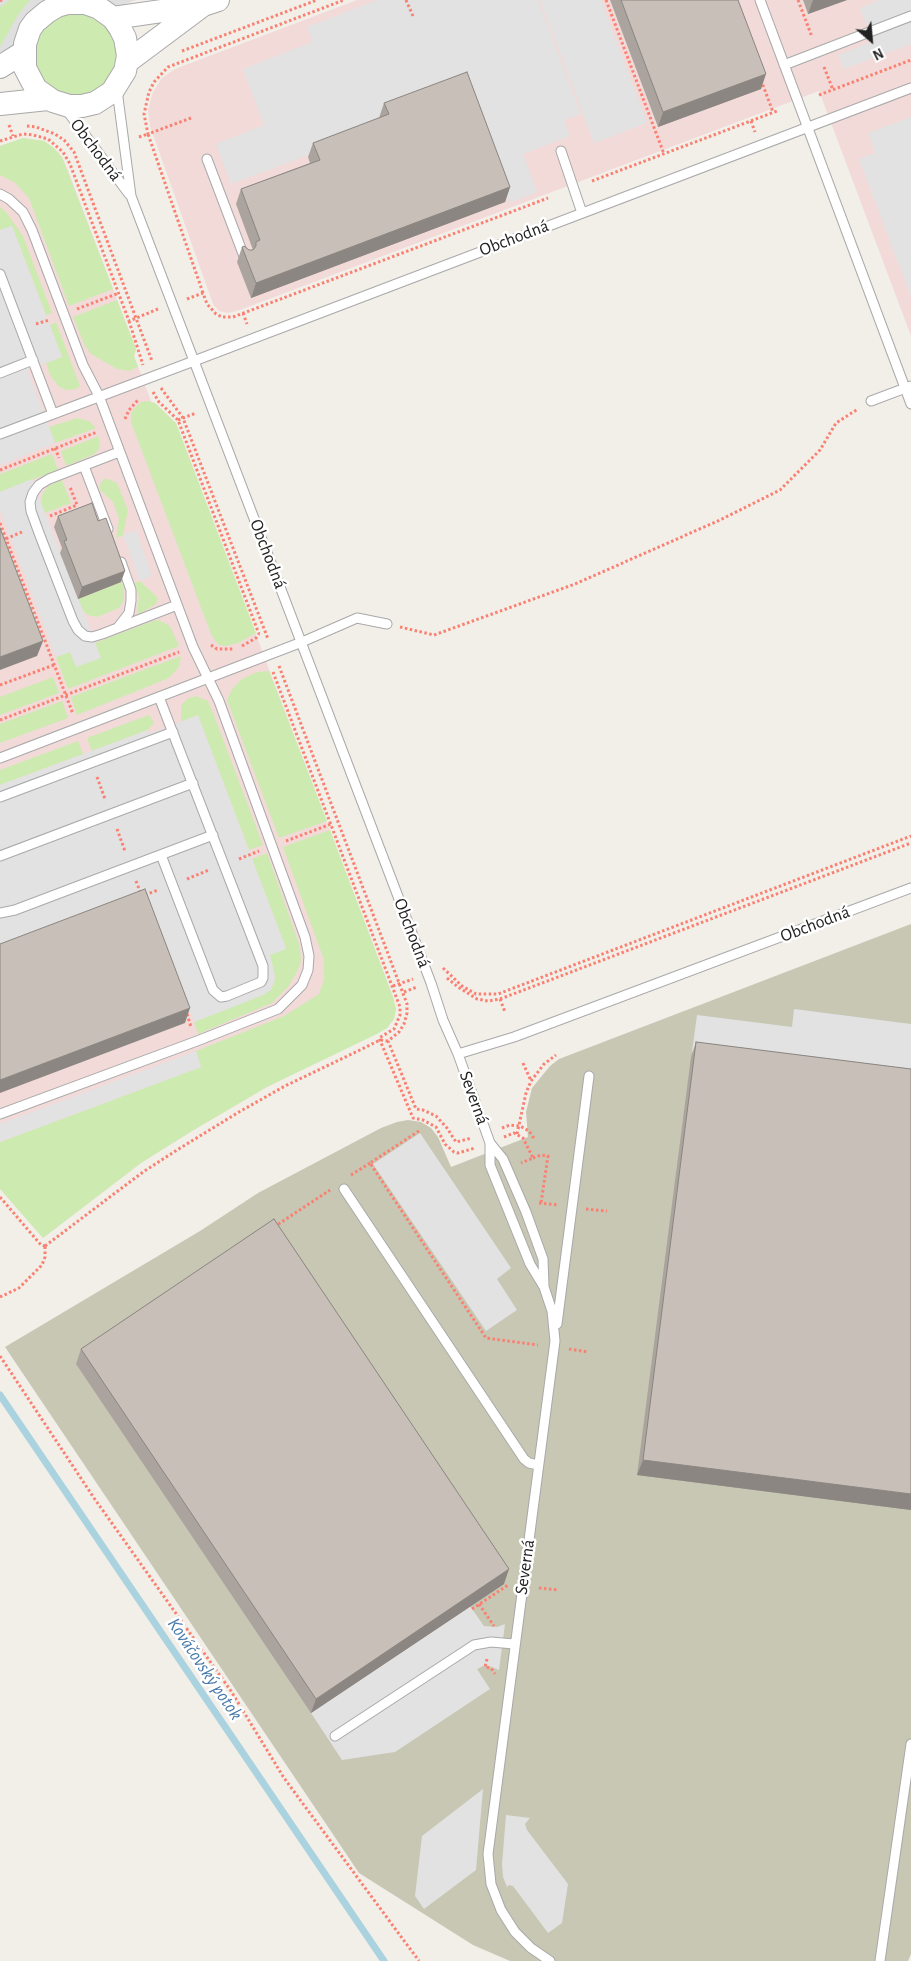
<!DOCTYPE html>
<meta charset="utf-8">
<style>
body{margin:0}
#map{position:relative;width:911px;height:1961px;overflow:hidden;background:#f2efe9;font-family:"Alegreya Sans",sans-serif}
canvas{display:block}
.north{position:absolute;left:846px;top:15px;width:50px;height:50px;-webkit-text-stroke:4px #fff;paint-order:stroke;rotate:153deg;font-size:14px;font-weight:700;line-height:20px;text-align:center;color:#222}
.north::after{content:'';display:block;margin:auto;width:18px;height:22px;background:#222;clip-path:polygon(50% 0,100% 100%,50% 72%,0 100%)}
</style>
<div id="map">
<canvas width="911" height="1961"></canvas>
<div class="north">N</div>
</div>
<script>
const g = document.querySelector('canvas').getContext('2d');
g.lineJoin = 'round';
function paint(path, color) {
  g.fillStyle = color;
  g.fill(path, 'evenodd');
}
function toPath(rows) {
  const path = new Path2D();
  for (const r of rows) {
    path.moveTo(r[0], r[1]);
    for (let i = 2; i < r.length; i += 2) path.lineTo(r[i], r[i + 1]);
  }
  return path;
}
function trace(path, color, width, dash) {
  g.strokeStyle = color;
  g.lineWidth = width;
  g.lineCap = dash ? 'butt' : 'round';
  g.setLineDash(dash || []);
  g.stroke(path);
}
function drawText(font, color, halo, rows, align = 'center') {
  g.font = font + ' "Alegreya Sans",sans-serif';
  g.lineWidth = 5;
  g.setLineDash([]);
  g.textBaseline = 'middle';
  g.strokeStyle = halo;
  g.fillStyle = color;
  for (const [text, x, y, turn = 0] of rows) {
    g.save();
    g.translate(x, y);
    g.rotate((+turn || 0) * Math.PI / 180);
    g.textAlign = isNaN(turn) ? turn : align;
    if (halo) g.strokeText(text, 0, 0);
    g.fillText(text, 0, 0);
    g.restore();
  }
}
paint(toPath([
 [0,0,136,0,0,52]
]), '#e0dfdf');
paint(toPath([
 [357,0,911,0,911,336,819,91,240,310,228,313,219,311,213,304,150,126,148,110,153,92,162,78,175,69],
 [23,138,44,141,54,148,62,157,67,168,136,349,134,356,151,401,176,423,393,997,396,1009,394,1019,387,1028,267,1087,192,1131,141,1163,43,1238,0,1189,0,146]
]), '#f2dad9');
paint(toPath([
 [911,924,911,1954,908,1961,510,1961,473,1945,359,1873,5,1347,200,1231,258,1193,381,1128,397,1122,408,1120,421,1122,431,1128,438,1137,451,1167,528,1137,526,1112,532,1088,550,1066,559,1059]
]), '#c7c7b4');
paint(toPath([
 [10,0,30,0,18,15,0,47,0,7],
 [68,14,85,15,100,22,111,34,116,49,116,66,103,87,82,97,50,90,35,71,37,39,46,25,60,17],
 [23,138,44,141,54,148,62,157,113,289,69,306,29,198,15,183,0,175,0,146],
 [0,207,6,212,23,236,52,313,46,315,12,226,0,230],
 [117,300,136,349,134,356,138,367,129,371,117,369,91,354,85,346,73,317],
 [56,322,80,386,76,389,67,390,59,387,50,375,46,363,62,357,50,325],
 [146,401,155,403,176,423,256,633,238,643,225,646,220,645,216,642,211,634,131,422,131,413,134,409,141,402],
 [77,418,89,421,96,428,55,443,49,427],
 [99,436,100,447,95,454,66,466,61,451],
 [52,454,58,470,0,492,0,474],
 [104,479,108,479,117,483,128,510,123,535,116,538,119,519,113,502,100,490,100,484],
 [62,480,71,503,45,513,41,504,42,495,48,486],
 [140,581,158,598,156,604,139,614,137,611,139,597,134,583],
 [122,582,124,589,124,600,119,608,97,617,88,615,84,612,78,599],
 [159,620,170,626,179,646,68,689,56,657,70,652,101,658,95,643,153,621],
 [181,656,179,667,169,678,77,715,71,697],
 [269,671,327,821,279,838,227,700,232,689,242,679,257,672],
 [53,677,59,693,0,715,0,697],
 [196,696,208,701,212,710,263,845,249,850,198,716,181,722,181,706,187,699],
 [62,701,68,718,0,743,0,724],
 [149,715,154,723,148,730,92,751,87,738],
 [78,741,83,754,0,785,0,770],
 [330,830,393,997,396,1009,394,1019,387,1028,377,1034,267,1087,192,1131,141,1163,43,1238,0,1189,0,1142,201,1067,196,1051,284,1016,319,994,324,980,324,960,283,847],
 [267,853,300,947,301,961,298,970,288,987,272,1003,198,1034,194,1022,263,995,274,984,275,976,269,955,286,948,252,859]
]), '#cdebb0');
paint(toPath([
 [377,0,538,0,581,114,564,120,570,136,523,154,537,192,510,203,461,87,376,118,380,128,231,184,216,144,264,125,243,69,312,42,307,27],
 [540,0,601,0,647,123,594,143],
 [879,0,911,0,911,44,844,69,838,55,873,41,860,8],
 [911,117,911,297,859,159,875,153,868,133],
 [12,226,62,357,27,370,55,443,0,465,0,230],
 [32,479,101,658,76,667,70,652,56,657,0,510,0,492],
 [136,530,152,576,140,581,123,535],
 [198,715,286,949,270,955,275,976,271,990,263,995,194,1022,145,891,0,947,0,785,148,730,149,734],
 [794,1009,911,1024,911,1079,692,1052,697,1015,792,1027],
 [196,1051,201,1067,0,1142,0,1124],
 [420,1133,511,1268,497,1279,517,1310,486,1331,373,1164],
 [470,1606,484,1626,497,1627,505,1624,499,1670,489,1666,483,1666,477,1669,490,1689,395,1752,342,1760,311,1713],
 [483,1789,476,1870,424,1909,415,1896,422,1836],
 [506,1815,530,1818,525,1824,527,1830,568,1884,562,1923,548,1933,513,1886,509,1885,507,1887,503,1877,502,1864]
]), '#e2e2e2');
trace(toPath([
 [0,1395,384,1961]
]), '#aad3df', 7);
const service = toPath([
 [760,0,911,404],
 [784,65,911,16],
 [117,90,131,196,194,361,911,88],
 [65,108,129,194],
 [561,151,582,213],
 [207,159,245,259],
 [0,194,9,199,23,212,32,230,83,365,99,396,193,647,219,701,305,937,309,956,308,970,302,985,278,1009,197,1041,0,1114],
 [0,274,53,414],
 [0,373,33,360],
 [871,401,911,386],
 [0,434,194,361,431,983,443,1020,458,1054,514,1037,911,888],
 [119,452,49,479,39,485,33,493,30,502,31,511,39,533,73,621,78,630,85,636,92,637,102,634,177,605],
 [84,466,108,529],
 [119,626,129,613,131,601,131,590,121,562],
 [159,697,263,966,263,978,261,982,227,996,221,997,213,990,161,855],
 [0,758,302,642,357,618,387,624],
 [0,797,173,732],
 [0,856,193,783],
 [0,913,15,910,213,835],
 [458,1054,490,1143,490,1165,530,1264,544,1287,552,1311,555,1341,488,1854,491,1884,501,1910,515,1932,531,1948,550,1961],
 [490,1143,503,1159,526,1212,543,1259,544,1286],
 [344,1189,524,1459,529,1463,538,1465],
 [557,1324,589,1076],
 [335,1736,474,1645,491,1642,514,1644],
 [880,1961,911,1744]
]);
const tertiary = toPath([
 [113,18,120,28,125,38,128,56,125,71,112,92,95,103,82,106,69,106,53,101,36,89,25,68,25,44,30,29,35,22,47,12,57,6,68,3,85,3,99,8,113,18,203,5,218,0],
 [127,62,202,6],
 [0,67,24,52],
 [0,104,48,99]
]);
trace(service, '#a9a9a9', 11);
trace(tertiary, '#a9a9a9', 24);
trace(toPath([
 [406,0,413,16],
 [606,0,664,154],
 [798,0,812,37],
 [0,1,2,0],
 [182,51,317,0],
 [824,67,833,90],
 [761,80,773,112],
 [819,95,911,60],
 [191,118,148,134,144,114,149,92,154,82,168,67,344,0],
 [751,121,755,132],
 [9,125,13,136],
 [27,126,36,127,55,134,64,140,74,152,152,361],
 [139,137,148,134,203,293],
 [0,141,23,134,33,135,48,139,63,152,70,164,129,321,158,309],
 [592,181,777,111],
 [187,299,203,293,207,304,216,314,222,317,233,317,548,198],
 [77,309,119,293],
 [243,313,247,324],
 [129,321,143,365],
 [36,324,49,320],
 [161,388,183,418,268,639],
 [153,392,159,402,178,420,259,634],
 [125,419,129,410,138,400],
 [178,420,196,413],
 [55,448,59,458],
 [0,470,97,432],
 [50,516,77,505,70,487],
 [0,523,73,714],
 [6,539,22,532],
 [400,627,434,635,575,584,720,520,780,490,820,450,836,423,858,409],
 [211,645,217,649,234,649],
 [242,646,256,638,259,634],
 [279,666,407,1004,407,1013,404,1024,399,1032,388,1041,416,1109,423,1110,436,1116,447,1128,456,1142,472,1138],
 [273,672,400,1007,400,1015,394,1029,379,1038,413,1118,423,1120,436,1127,445,1144,454,1152,458,1153,475,1148],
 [0,685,54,665],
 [0,720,179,652],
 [97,777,105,799],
 [117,829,125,851],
 [286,841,331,824],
 [239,859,259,851],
 [187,879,209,870],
 [136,881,141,894],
 [145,895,158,890],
 [443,968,462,986,476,994,498,994,911,836],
 [447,978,458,987,477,999,488,1001,500,999,911,843],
 [393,986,413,979],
 [404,992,417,987],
 [500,999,505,1012],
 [187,1014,191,1027],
 [523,1063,531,1081],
 [502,1128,510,1125,520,1126,529,1131,535,1140],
 [419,1131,370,1163,486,1338,538,1345],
 [517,1134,526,1093,531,1081,544,1064,556,1055],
 [504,1137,514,1133,523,1138,533,1158,521,1163],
 [533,1158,541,1155,548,1156,541,1203],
 [351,1175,370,1163],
 [0,1197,41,1245,45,1246],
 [539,1203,558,1205],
 [586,1209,607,1211],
 [274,1227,330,1190],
 [45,1246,143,1172,177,1150,239,1112,285,1086,360,1050,380,1040,388,1041],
 [0,1297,19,1288,42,1265,45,1257,45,1246],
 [569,1349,588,1352],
 [0,1356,94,1498,231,1691,284,1778,419,1961],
 [539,1588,558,1590],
 [479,1604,494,1626],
 [472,1609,508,1585],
 [487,1659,485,1667,491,1668,495,1674]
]), '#fa8072', 3, [2.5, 2.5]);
trace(service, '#fff', 9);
trace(tertiary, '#fff', 22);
paint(toPath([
 [610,0,738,0,761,89,658,127],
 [803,0,847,0,808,14],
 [384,103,510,187,505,202,251,298,237,262,242,247,249,250,253,250,236,204,241,189,310,163,308,157,313,143,379,118],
 [58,516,121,582,78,599,60,553,62,548,54,527],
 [696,1042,911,1069,911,1510,637,1475,691,1057],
 [81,1349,504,1584,311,1713,76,1364]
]), '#aba49e');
paint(toPath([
 [813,0,847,0,808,14],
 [766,74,761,89,658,127,663,112],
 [510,187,505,202,251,298,256,283],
 [125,571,121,582,78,599,82,587],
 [43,641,37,656,0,670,0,657],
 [190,1008,185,1023,0,1093,0,1080],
 [643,1460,911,1494,911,1510,637,1475],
 [509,1569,504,1584,311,1713,316,1699]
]), '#8b8681');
const building = toPath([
 [621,0,738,0,766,74,663,112,621,0],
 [467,72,510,187,256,283,242,247,244,246,249,250,253,250,256,246,256,242,260,240,241,189,320,160,313,143,389,114,384,103,467,72],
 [92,503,98,521,106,518,125,571,82,587,64,541,67,540,58,516,92,503],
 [0,528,43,641,0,657,0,528],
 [145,889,190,1008,0,1080,0,944,145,889],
 [696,1042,911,1069,911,1494,643,1460,696,1042],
 [274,1219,509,1569,316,1699,81,1349,274,1219]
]);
paint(building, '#c7bfb8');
trace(building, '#8b8681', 1);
drawText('18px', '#222', '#fff', [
 ["Obchodná",96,150,53],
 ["Obchodná",514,238,-21],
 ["Obchodná",268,554,69],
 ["Obchodná",815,924,-21],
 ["Obchodná",412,933,69],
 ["Severná",474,1098,70],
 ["Severná",525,1567,-82]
]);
drawText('italic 19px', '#4a7aab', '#fff', [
 ["Kováčovský potok",205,1669,56]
]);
</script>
